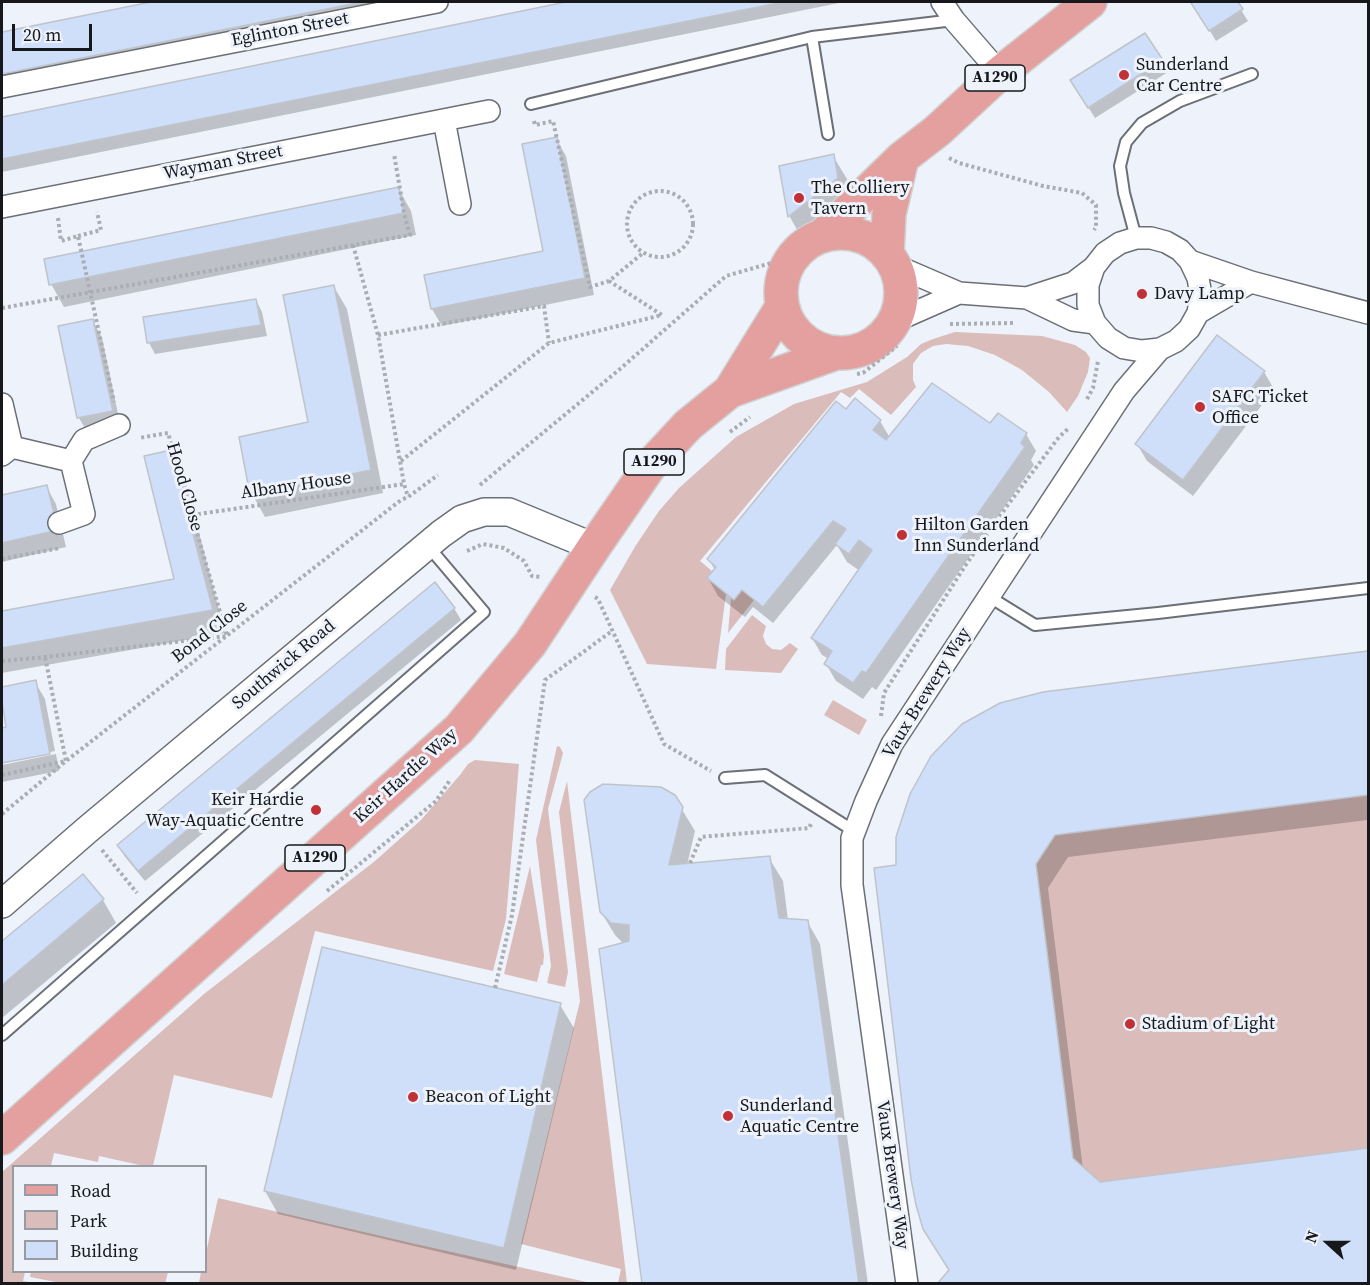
<!DOCTYPE html>
<style>
body{margin:0}
#map{position:relative;width:1370px;height:1285px;overflow:hidden;background:#eef2fb;font-family:"Source Serif 4",serif}
canvas{display:block}
.frame{position:absolute;inset:0;border:3px solid #17181b;pointer-events:none}
.legend{position:absolute;left:12px;top:1165px;width:195px;height:108px;box-sizing:border-box;background:#eef2fb;border:2px solid #989ba1;margin:0;padding:8px 10px;list-style:none;font-size:18px;color:#17181b}
.legend li{display:flex;align-items:center;gap:12px;height:30px}
.legend b{width:30px;border:2px solid #989ba1}
.north{position:absolute;left:1298px;top:1213px;width:60px;height:60px;-webkit-text-stroke:4px #eef2fb;paint-order:stroke;rotate:291deg;font-size:16px;font-weight:700;line-height:24px;text-align:center;color:#17181b}
.north::after{content:'';display:block;margin:auto;width:21px;height:27px;background:#17181b;clip-path:polygon(50% 0,100% 100%,50% 72%,0 100%)}
.scale{position:absolute;left:12px;top:24px;width:80px;height:27px;box-sizing:border-box;border:3px solid #17181b;border-top:0;padding-left:8px;font-size:18px;line-height:21px;white-space:nowrap;color:#17181b;-webkit-text-stroke:4px #eef2fb;paint-order:stroke}
</style>
<div id="map">
<canvas width="1370" height="1285"></canvas>
<div class="frame"></div>
<ul class="legend">
<li><b style="height:8px;background:#e3a09e"></b>Road</li>
<li><b style="height:16px;background:#dabdba"></b>Park</li>
<li><b style="height:16px;background:#cfdef9"></b>Building</li>
</ul>
<div class="north">N</div>
<div class="scale">20 m</div>
</div>
<script>
const g = document.querySelector('canvas').getContext('2d');
g.lineJoin = 'round';
function paint(path, color) {
  g.fillStyle = color;
  g.fill(path, 'evenodd');
}
function toPath(rows) {
  const path = new Path2D();
  for (const r of rows) {
    if (r.length === 3) {
      path.moveTo(r[0] + r[2], r[1]);
      path.arc(r[0], r[1], r[2], 0, 2 * Math.PI);
      continue;
    }
    path.moveTo(r[0], r[1]);
    for (let i = 2; i < r.length; i += 2) path.lineTo(r[i], r[i + 1]);
  }
  return path;
}
function trace(path, color, width, dash) {
  g.strokeStyle = color;
  g.lineWidth = width;
  g.lineCap = dash ? 'butt' : 'round';
  g.setLineDash(dash || []);
  g.stroke(path);
}
function drawText(font, color, halo, rows, align = 'center') {
  g.font = font + ' "Source Serif 4",serif';
  g.lineWidth = 6;
  g.setLineDash([]);
  g.textBaseline = 'middle';
  g.strokeStyle = halo;
  g.fillStyle = color;
  for (const [text, x, y, turn = 0] of rows) {
    g.save();
    g.translate(x, y);
    g.rotate((+turn || 0) * Math.PI / 180);
    g.textAlign = isNaN(turn) ? turn : align;
    if (halo) g.strokeText(text, 0, 0);
    g.fillText(text, 0, 0);
    g.restore();
  }
}
paint(toPath([
 [955,332,1042,336,1075,345,1086,352,1090,358,1088,372,1078,396,1067,412,1049,392,1022,370,995,355,968,346,946,344,933,346,921,353,913,364,913,380,916,387,891,415,859,389,850,398,841,392,700,561,712,571,707,578,726,594,716,669,647,664,610,590,636,545,659,511,679,488,736,437,794,404,867,382,907,357,921,344,933,339],
 [742,590,754,600,728,633,731,598,734,600],
 [752,615,766,626,763,636,766,644,772,649,781,650,790,643,798,649,781,673,725,670,726,649],
 [1368,651,1368,1283,937,1283,949,1270,923,1229,916,1205,911,1179,874,868,896,865,896,837,910,794,931,756,962,724,1043,692],
 [833,700,867,720,859,735,824,715],
 [557,746,560,747,563,753,548,809,568,972,565,987,547,983,551,966,536,840],
 [475,760,519,764,506,919,493,971,315,931,272,1098,174,1075,153,1166,144,1166,99,1156,98,1162,54,1153,51,1166,14,1166,14,1272,25,1272,23,1281,35,1283,2,1283,2,1172,204,994,375,861,421,820,460,775,468,764],
 [567,781,627,1283,618,1283,621,1269,521,1244,580,1001,559,812],
 [530,866,544,955,543,965,541,965,537,982,504,974],
 [218,1198,411,1243,591,1283,199,1283,201,1272,206,1272,206,1253],
 [31,1272,168,1272,165,1284,61,1283,30,1277]
]), '#dabdba');
paint(toPath([
 [158,2,423,2,2,87,2,34],
 [573,2,844,2,2,172,2,118],
 [1196,2,1236,2,1248,21,1216,41,1193,3],
 [1161,61,1168,72,1095,118,1078,91],
 [556,139,566,156,594,295,442,326,432,309,426,276,545,252],
 [833,156,847,179,850,201,802,239,790,217,780,168],
 [398,188,411,211,416,235,64,307,51,284],
 [334,287,347,309,383,493,265,517,252,494,310,424],
 [256,300,262,312,267,336,155,354,149,343],
 [93,321,102,338,121,428,89,435,79,418,60,327],
 [1264,372,1274,389,1193,496,1147,461,1137,444],
 [855,400,880,421,890,438,990,425,1026,434,1036,451,1031,460,1034,465,876,690,872,687,863,699,836,681,826,664,829,659,822,655,812,638,860,571,847,562,837,545,773,623,753,607,745,617,718,596,708,578,715,570,709,560],
 [170,452,184,475,225,633,2,673,2,613,175,580],
 [46,486,56,504,66,547,2,562,2,497],
 [454,608,461,620,145,881,125,857,119,846],
 [1368,652,1368,820,1068,857,1048,888,1083,1169,1099,1183,1368,1149,1368,1284,939,1284,950,1271,898,866,1043,694],
 [35,682,45,699,55,751,2,762,2,730,8,728,2,689],
 [56,754,59,771,2,782,2,765],
 [681,808,695,831,687,865,769,858,783,881,788,920,807,921,820,944,868,1284,644,1284,624,944,615,935,601,912],
 [82,876,103,900,116,923,2,1018,2,943],
 [560,1005,574,1028,516,1270,278,1214,265,1191]
]), '#0003');
const building = toPath([
 [151,2,362,2,2,74,2,32,151,2],
 [566,2,783,2,2,159,2,117,566,2],
 [1193,2,1238,2,1243,9,1209,31,1191,3,1193,2],
 [1145,33,1163,60,1088,108,1070,80,1145,33],
 [557,137,585,278,431,309,424,275,543,251,522,144,557,137],
 [834,154,838,178,788,217,779,166,834,154],
 [399,187,404,213,49,285,44,259,399,187],
 [334,285,371,470,250,495,239,437,308,422,283,295,334,285],
 [256,299,261,325,147,343,143,317,256,299],
 [93,319,113,411,77,418,58,326,93,319],
 [1217,335,1265,371,1183,480,1135,444,1217,335],
 [932,383,990,423,998,413,1027,433,1021,443,1025,447,866,673,862,671,853,683,824,664,832,651,811,638,872,550,859,540,849,554,835,544,846,529,833,521,763,607,742,590,734,600,707,578,716,567,707,559,836,401,846,409,855,398,881,420,873,430,886,440,932,383],
 [171,450,213,610,2,648,2,611,174,579,144,456,171,450],
 [47,485,58,530,2,543,2,495,47,485],
 [435,582,455,608,138,871,117,845,435,582],
 [1368,651,1368,795,1055,835,1036,864,1073,1158,1100,1182,1368,1148,1368,1284,937,1284,949,1270,923,1229,916,1205,911,1179,874,868,896,865,896,837,910,794,931,756,962,724,1000,703,1043,692,1368,651],
 [36,680,50,754,2,763,2,728,6,727,2,702,2,687,36,680],
 [603,784,661,787,675,795,683,807,669,865,770,856,779,918,808,920,859,1284,642,1284,599,949,629,941,629,925,611,923,600,912,584,800,590,792,603,784],
 [83,874,104,899,2,985,2,941,83,874],
 [322,947,561,1003,504,1248,264,1191,322,947]
]);
paint(building, '#cfdef9');
trace(building, '#bfc4cb', 1.5);
const service = toPath([
 [812,37,828,134],
 [531,104,812,37,954,20],
 [1136,238,1124,193,1120,166,1126,142,1142,123,1180,101,1252,74],
 [988,596,1035,625,1158,613,1368,588],
 [725,778,765,775,854,831],
 [2,1035,484,612,428,546]
]);
const minor = toPath([
 [942,2,954,20,1000,73],
 [2,87,437,2],
 [444,120,460,204],
 [2,207,489,111],
 [1190,261,1198,278,1201,295,1198,313,1189,329,1176,341,1160,349,1142,351,1124,348,1108,338,1095,323,1088,305,1088,285,1094,267,1105,253,1120,243,1136,238,1151,238,1166,242,1180,250,1190,261,1251,282,1368,313],
 [894,265,959,293,1027,298,1073,320,1095,323],
 [1027,298,1073,283,1094,267],
 [1198,313,1251,282],
 [893,322,959,293],
 [2,404,12,447,2,455],
 [12,447,71,461],
 [71,461,84,440,119,425],
 [59,523,84,514,71,461],
 [907,1284,852,885,852,838,866,801,892,744,1124,391,1160,349]
]);
const tertiary = toPath([
 [2,904,87,830,441,534,462,519,484,512,509,512,594,547]
]);
const primary = toPath([
 [841,293,60],
 [822,236,902,158,937,131,1000,73,1090,2],
 [887,255,889,214,902,158],
 [730,391,836,353],
 [2,1138,459,729,530,644,594,547,649,467,688,425,730,391,782,307]
]);
trace(service, '#6b6f76', 14);
trace(minor, '#6b6f76', 24);
trace(tertiary, '#6b6f76', 30);
trace(primary, '#d1d1d1', 36);
trace(toPath([
 [534,121,535,125,553,121,590,287,609,281],
 [949,158,959,163,1043,186,1082,193,1096,205,1096,227,1094,230],
 [660,224,33],
 [58,218,61,241,78,236,114,402],
 [78,236,101,230,97,212],
 [353,245,378,335,404,484,408,497],
 [2,308,410,235,404,213,394,154],
 [950,324,1015,323],
 [378,335,544,306,549,343],
 [857,374,863,373,897,346],
 [1087,399,1093,388,1098,361],
 [730,432,750,417],
 [401,461,549,343,662,315,609,281,643,253],
 [480,485,620,369,726,276,792,257],
 [192,515,404,484],
 [467,551,483,544,504,548,524,561,532,576,541,577],
 [2,559,60,548],
 [595,597,598,599,664,744,711,771],
 [2,661,45,657,227,636,168,433,139,438],
 [881,716,884,693,965,566,1007,506,1059,437,1069,428],
 [2,775,66,761,45,657],
 [2,814,66,761,401,500,408,497,438,475],
 [102,850,137,893],
 [690,863,701,837,809,828,811,824],
 [327,891,436,801,450,780],
 [495,988,512,915,545,680,612,631]
]), '#aaadb4', 4, [3, 3]);
trace(service, '#fff', 10);
trace(minor, '#fff', 21);
trace(tertiary, '#fff', 27);
trace(primary, '#e3a09e', 33);
for (const [x, y, r, color] of [
 [1124,75,6,"#c03036"],
 [799,198,6,"#c03036"],
 [1142,294,6,"#c03036"],
 [1200,407,6,"#c03036"],
 [902,535,6,"#c03036"],
 [316,810,6,"#c03036"],
 [1130,1024,6,"#c03036"],
 [413,1097,6,"#c03036"],
 [728,1116,6,"#c03036"]
]) {
  const dot = new Path2D();
  dot.arc(x, y, r, 0, 2 * Math.PI);
  g.fillStyle = color;
  g.fill(dot);
  trace(dot, '#eef2fb', 2);
}
for (const [x, y, w] of [
 [995,78,60],
 [654,462,60],
 [315,858,60]
]) {
  const box = new Path2D();
  box.roundRect(x - w / 2, y - 13, w, 26, 4.5);
  g.fillStyle = '#eef2fb';
  g.fill(box);
  trace(box, '#17181b', 1.5);
}
drawText('bold 16px', '#17181b', null, [
 ["A1290",995,78],
 ["A1290",654,462],
 ["A1290",315,858]
]);
drawText('18px', '#17181b', '#eef2fb', [
 ["Eglinton Street",290,30,-11],
 ["Wayman Street",223,163,-11],
 ["Albany House",296,486,-8],
 ["Hood Close",184,487,74],
 ["Bond Close",210,632,-38],
 ["Southwick Road",284,665,-40],
 ["Vaux Brewery Way",927,693,-58],
 ["Keir Hardie Way",406,776,-42],
 ["Vaux Brewery Way",892,1175,82]
]);
drawText('18px', '#17181b', '#eef2fb', [
 ["Sunderland",1136,65],
 ["Car Centre",1136,86],
 ["The Colliery",811,188],
 ["Tavern",811,209],
 ["Davy Lamp",1154,294],
 ["SAFC Ticket",1212,397],
 ["Office",1212,418],
 ["Hilton Garden",914,525],
 ["Inn Sunderland",914,546],
 ["Keir Hardie",304,800,"right"],
 ["Way-Aquatic Centre",304,821,"right"],
 ["Stadium of Light",1142,1024],
 ["Beacon of Light",425,1097],
 ["Sunderland",740,1106],
 ["Aquatic Centre",740,1127]
], 'left');
</script>
